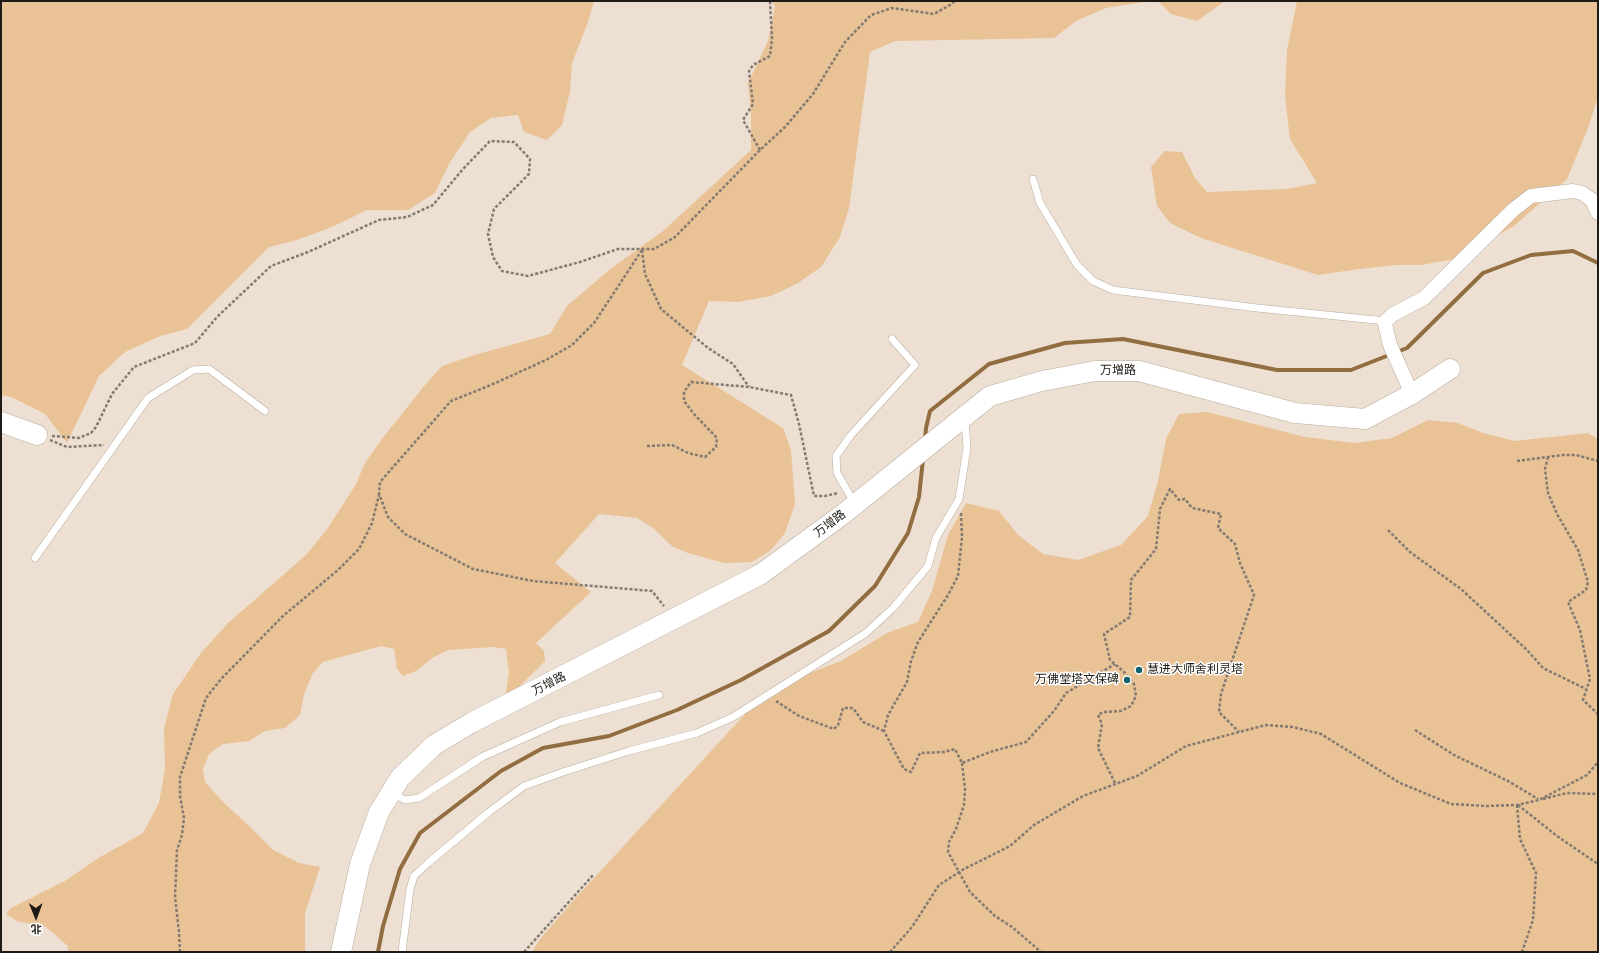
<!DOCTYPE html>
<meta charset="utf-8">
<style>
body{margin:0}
#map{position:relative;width:1599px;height:953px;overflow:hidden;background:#ede0d2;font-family:"Libre Baskerville","Noto Sans SC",serif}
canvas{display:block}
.frame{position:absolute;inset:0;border:2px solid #1e1a15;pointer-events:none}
.north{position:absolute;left:16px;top:897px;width:40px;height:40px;-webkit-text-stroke:3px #fff;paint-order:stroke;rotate:179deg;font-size:11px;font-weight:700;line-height:16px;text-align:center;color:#1e1a15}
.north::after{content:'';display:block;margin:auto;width:14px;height:18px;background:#1e1a15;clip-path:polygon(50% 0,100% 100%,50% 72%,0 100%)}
</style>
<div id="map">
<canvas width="1599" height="953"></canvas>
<div class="frame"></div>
<div class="north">北</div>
</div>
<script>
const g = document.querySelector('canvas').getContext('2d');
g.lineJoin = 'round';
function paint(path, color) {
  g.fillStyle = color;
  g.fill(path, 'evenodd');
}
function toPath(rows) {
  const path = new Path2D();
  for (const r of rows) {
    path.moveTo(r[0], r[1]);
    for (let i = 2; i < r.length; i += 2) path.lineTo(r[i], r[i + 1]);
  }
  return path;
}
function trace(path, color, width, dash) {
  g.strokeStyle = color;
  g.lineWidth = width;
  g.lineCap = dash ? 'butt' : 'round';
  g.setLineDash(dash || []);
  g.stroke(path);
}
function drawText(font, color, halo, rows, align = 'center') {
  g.font = font + ' "Libre Baskerville","Noto Sans SC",serif';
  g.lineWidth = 3;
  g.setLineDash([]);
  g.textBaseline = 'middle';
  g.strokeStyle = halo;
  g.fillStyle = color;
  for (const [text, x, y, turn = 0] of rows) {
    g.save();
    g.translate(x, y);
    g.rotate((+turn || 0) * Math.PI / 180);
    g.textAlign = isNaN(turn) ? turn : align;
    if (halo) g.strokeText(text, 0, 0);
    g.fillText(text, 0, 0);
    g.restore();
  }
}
paint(toPath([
 [1,1,594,1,588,22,572,63,570,91,562,125,547,140,524,132,518,115,491,118,470,132,449,164,435,193,408,210,367,210,332,227,294,241,269,247,187,329,160,336,125,352,99,376,67,443,45,414,11,397,1,395],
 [772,1,1150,1,1106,8,1076,21,1054,38,895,41,870,52,849,208,840,237,821,267,798,283,771,296,738,302,709,301,682,365,783,428,791,450,795,504,785,533,771,550,752,562,724,563,688,553,673,547,653,528,637,518,599,514,555,563,591,592,536,643,544,651,545,661,505,701,509,672,506,649,494,647,448,650,432,658,416,671,403,676,397,669,394,649,381,646,323,662,313,673,304,694,300,715,285,728,265,731,249,741,223,744,209,754,203,769,205,782,225,804,247,824,273,850,299,863,320,867,305,913,305,952,68,952,68,946,46,927,17,921,6,914,11,908,65,881,100,857,143,833,159,803,165,769,164,728,173,694,201,653,228,623,306,555,328,528,356,484,365,463,382,439,425,385,442,366,471,356,550,334,567,306,609,270,663,231,751,150,751,115,748,83,768,41,775,6],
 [1158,1,1225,1,1197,21,1171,14],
 [1297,1,1598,1,1598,97,1588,128,1567,179,1514,226,1455,259,1421,265,1396,265,1359,269,1318,275,1201,238,1170,223,1157,206,1151,167,1165,151,1182,152,1195,178,1207,192,1287,189,1317,183,1290,139,1285,96,1287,50],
 [1207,412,1305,437,1354,443,1392,438,1428,420,1458,423,1483,433,1515,441,1588,433,1598,439,1598,952,532,952,541,938,572,902,747,712,795,679,841,661,887,633,918,622,932,591,948,535,966,503,999,511,1018,535,1043,554,1078,560,1121,545,1148,516,1158,481,1166,439,1179,414]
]), '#e9c296');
trace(toPath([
 [925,441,926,428,930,411,989,364,1065,343,1123,339,1277,370,1351,370,1407,348,1483,273,1531,255,1573,251,1598,263],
 [378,952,383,926,400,869,420,833,501,771,543,748,609,736,677,710,741,680,829,631,875,586,908,533,919,497,923,459]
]), '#926d40', 4);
const lane = toPath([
 [1033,179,1040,203,1077,265,1093,281,1113,290,1257,308,1386,321],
 [855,504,837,473,836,456,851,435,915,365,892,339],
 [35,558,148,398,193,370,209,369,265,411],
 [392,793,405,800,419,798,482,757,560,722,659,695],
 [402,952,410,889,414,876,428,863,489,812,524,786,563,772,629,751,697,733,733,717,866,633,894,607,928,566,936,538,959,499,967,448,965,421]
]);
const street = toPath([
 [1412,394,1390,345,1385,324,1386,321,1392,315,1424,298,1513,210,1531,196,1573,191,1582,193,1592,200,1598,213]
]);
const secondary = toPath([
 [1,422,37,435],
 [341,952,360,864,379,812,400,778,434,745,471,723,761,574,842,515,990,396,1042,381,1095,371,1139,371,1295,413,1365,419,1412,394,1450,369]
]);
trace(lane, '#b9ac9f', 8);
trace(street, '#b9ac9f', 15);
trace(secondary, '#b9ac9f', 21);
trace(toPath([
 [760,150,743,120,753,104,749,71,753,65,770,56,772,39,770,1],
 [642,250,594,323,572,345,546,360,491,385,451,401,380,482,379,494,388,517,405,534,473,569,533,581,652,591,664,606],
 [642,250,645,274,661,309,708,348,733,364,749,387],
 [52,436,79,438,91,433,96,427,112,394,134,367,195,343,217,317,271,266,308,252,379,220,407,217,433,205,463,169,490,141,514,142,530,159,529,174,494,209,488,234,493,257,502,271,528,276,580,262,618,249,654,249,675,237,760,150,785,127,813,94,845,42,871,15,892,8,934,14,950,5,955,1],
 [50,440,67,447,104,445],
 [647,446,672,445,688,453,705,457,716,447,717,438,694,414,684,401,684,392,691,382,749,387,791,395,799,424,814,496,825,496,838,493],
 [1548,457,1545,469,1548,493,1557,514,1578,550,1588,582,1586,590,1568,602,1580,630,1590,679,1583,700,1598,714],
 [1517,461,1563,455,1576,455,1598,461],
 [961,513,962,537,958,576,948,595,918,642,911,661,907,682,888,715,884,731,904,769,911,772,920,753,944,752,955,749,962,763,990,752,1026,742,1054,711,1066,693,1115,664],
 [1388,530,1410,552,1461,589,1527,650,1543,668,1586,689],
 [776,701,799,716,834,729,838,725,843,708,853,708,863,722,884,731],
 [1415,730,1454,755,1508,781,1538,799],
 [962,763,965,789,964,805,956,829,949,842,948,852,970,892,995,916,1012,927,1041,952],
 [1115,783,1098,748,1102,724,1098,715,1103,712,1121,711,1131,706,1136,696,1134,684,1123,671,1110,660,1104,634,1130,617,1131,580,1156,549,1160,509,1170,489,1179,500,1185,499,1192,508,1221,514,1218,528,1235,544,1240,563,1254,595,1221,694,1219,712,1239,732],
 [1543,799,1567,793,1598,794],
 [1517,805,1520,839,1536,873,1533,920,1522,952],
 [1518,805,1557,836,1598,864],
 [180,952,179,932,175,897,177,850,182,835,184,818,180,796,180,777,206,698,221,679,283,616,338,570,359,549,372,523,379,495],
 [524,952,594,874],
 [890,952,912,927,939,885,964,869,1010,846,1034,825,1083,796,1137,776,1186,746,1266,725,1293,727,1321,734,1400,783,1451,804,1486,806,1517,805,1539,800,1587,775,1598,762]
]), '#837a71', 2.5, [3, 2]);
trace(lane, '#fff', 7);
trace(street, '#fff', 14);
trace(secondary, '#fff', 20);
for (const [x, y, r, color] of [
 [1139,670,4,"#13616b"],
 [1127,680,4,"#13616b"]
]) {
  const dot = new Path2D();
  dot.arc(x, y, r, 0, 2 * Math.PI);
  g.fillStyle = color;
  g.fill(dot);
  trace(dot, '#fff', 1.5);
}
drawText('12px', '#1e1a15', '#fff', [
 ["万增路",1118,371],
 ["万增路",830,524,-37],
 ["万增路",549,684,-27]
]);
drawText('12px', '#1e1a15', '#fff', [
 ["慧进大师舍利灵塔",1147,670],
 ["万佛堂塔文保碑",1119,680,"right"]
], 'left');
</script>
